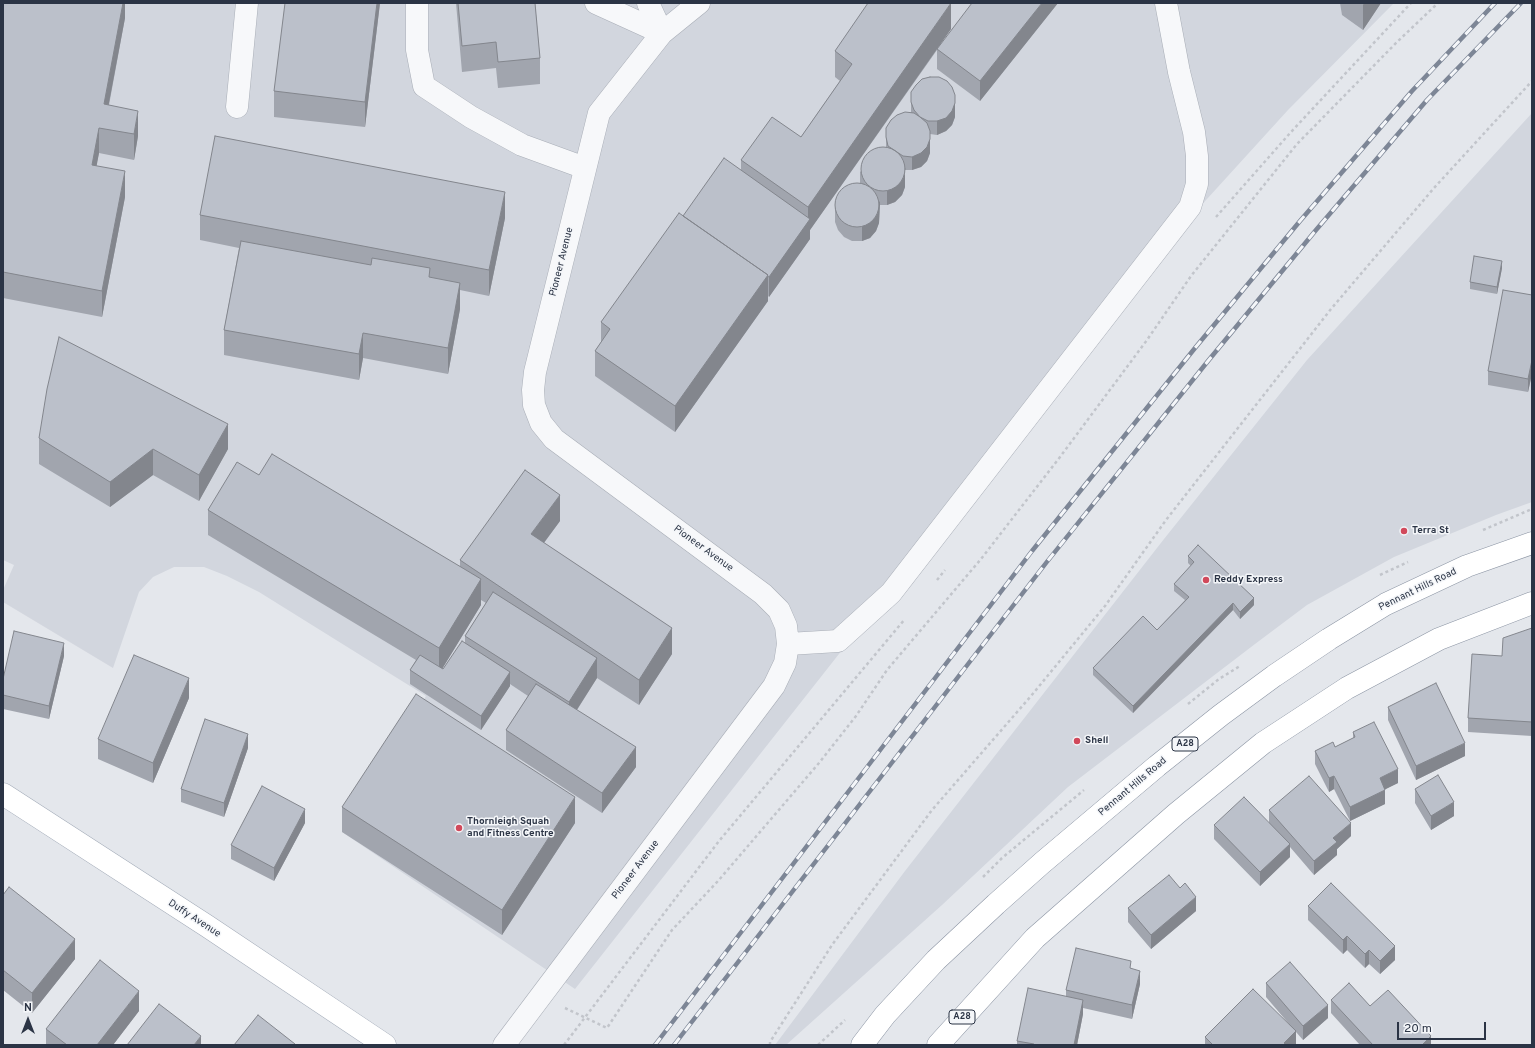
<!DOCTYPE html>
<style>
body{margin:0}
#map{position:relative;width:1535px;height:1048px;overflow:hidden;background:#e4e7ec;font-family:Overpass,sans-serif}
canvas{display:block}
.frame{position:absolute;inset:0;border:4px solid #2b3445;pointer-events:none}
.north{position:absolute;left:8px;top:1000px;width:40px;height:40px;-webkit-text-stroke:3px #f4f6f9;paint-order:stroke;rotate:0deg;font-size:11px;font-weight:700;line-height:16px;text-align:center;color:#2b3445}
.north::after{content:'';display:block;margin:auto;width:14px;height:18px;background:#2b3445;clip-path:polygon(50% 0,100% 100%,50% 72%,0 100%)}
.scale{position:absolute;left:1397px;top:1022px;width:89px;height:18px;box-sizing:border-box;border:2px solid #2b3445;border-top:0;padding-left:5px;font-size:12px;line-height:14px;white-space:nowrap;color:#2b3445;-webkit-text-stroke:3px #f4f6f9;paint-order:stroke}
</style>
<div id="map">
<canvas width="1535" height="1048"></canvas>
<div class="frame"></div>
<div class="north">N</div>
<div class="scale">20 m</div>
</div>
<script>
const g = document.querySelector('canvas').getContext('2d');
g.lineJoin = 'round';
function paint(path, color) {
  g.fillStyle = color;
  g.fill(path, 'evenodd');
}
function toPath(rows) {
  const path = new Path2D();
  for (const r of rows) {
    if (r.length === 3) {
      path.moveTo(r[0] + r[2], r[1]);
      path.arc(r[0], r[1], r[2], 0, 2 * Math.PI);
      continue;
    }
    path.moveTo(r[0], r[1]);
    for (let i = 2; i < r.length; i += 2) path.lineTo(r[i], r[i + 1]);
  }
  return path;
}
function trace(path, color, width, dash) {
  g.strokeStyle = color;
  g.lineWidth = width;
  g.lineCap = dash ? 'butt' : 'round';
  g.setLineDash(dash || []);
  g.stroke(path);
}
function drawText(font, color, halo, rows, align = 'center') {
  g.font = font + ' Overpass,sans-serif';
  g.lineWidth = 3;
  g.setLineDash([]);
  g.textBaseline = 'middle';
  g.strokeStyle = halo;
  g.fillStyle = color;
  for (const [text, x, y, turn = 0] of rows) {
    g.save();
    g.translate(x, y);
    g.rotate((+turn || 0) * Math.PI / 180);
    g.textAlign = isNaN(turn) ? turn : align;
    if (halo) g.strokeText(text, 0, 0);
    g.fillText(text, 0, 0);
    g.restore();
  }
}
paint(toPath([
 [3,3,1394,3,1288,110,1136,277,575,989,342,832,426,696,259,592,227,576,204,567,174,567,153,577,139,592,113,668,3,602,3,590,14,565,3,560],
 [1532,113,1532,502,1496,515,1394,557,1307,605,1255,644,1068,787,942,905,786,1045,775,1045,905,871,1164,539,1307,360]
]), '#d2d6de');
const minor = toPath([
 [417,3,417,50,424,86,471,117,522,145,585,168],
 [596,3,662,33],
 [648,3,662,33],
 [237,107,247,3],
 [788,644,838,641,891,593,1190,207,1197,184,1197,156,1194,132,1179,72,1166,3],
 [504,1045,774,686,785,663,788,644,786,626,779,610,763,594,554,439,541,423,534,405,533,390,535,372,599,113,662,33,699,3]
]);
const major = toPath([
 [3,794,207,926,385,1045]
]);
const highway = toPath([
 [862,1045,885,1015,936,960,996,904,1042,863,1157,766,1221,715,1274,676,1329,639,1386,604,1467,566,1532,543],
 [938,1045,1035,938,1176,814,1263,743,1347,688,1439,639,1532,603]
]);
trace(minor, '#a9aeb7', 23);
trace(major, '#a3abb8', 23);
trace(highway, '#8b94a3', 23);
trace(toPath([
 [1216,217,1291,132,1411,3],
 [1483,530,1532,509],
 [1380,575,1408,562],
 [937,580,945,570],
 [1188,704,1219,679,1240,666],
 [983,877,1002,858,1084,790],
 [565,1008,607,1028,672,930,718,881,819,763,856,716,887,670,981,559,1060,457,1147,340,1191,276,1297,144,1397,42,1438,3],
 [564,1045,719,841,905,619],
 [770,1045,770,1042,832,945,932,810,1031,696,1105,606,1166,520,1331,309,1434,188,1532,81],
 [818,1045,845,1020]
]), '#c2c5cb', 2.5, [3, 3]);
trace(minor, '#f7f8fa', 22);
trace(major, '#fff', 22);
trace(highway, '#fff', 22);
const rail = toPath([
 [655,1045,1032,551,1195,348,1300,221,1412,91,1495,3],
 [674,1045,1046,563,1208,361,1316,230,1427,100,1521,3]
]);
trace(rail, '#7d8696', 4.5);
trace(rail, '#f4f6f9', 3, [9]);
paint(toPath([
 [3,3,125,3,125,18,109,105,138,136,134,160,99,153,96,166,125,197,102,317,3,298],
 [380,3,365,127,274,117,274,91],
 [456,3,535,3,540,58,540,84,498,88,496,68,462,72],
 [1058,3,980,101,937,69,937,50,810,230,810,239,769,297,768,296,768,301,675,432,595,376,595,351,601,342,601,322,683,216,741,170,741,160,801,137,840,81,835,77,835,51,951,29,941,43],
 [1340,3,1381,3,1363,30,1342,15],
 [911,102,955,117,952,125,946,131,937,135,930,134,930,153,927,161,921,167,912,170,905,170,905,187,902,195,895,202,887,205,880,205,879,223,876,231,870,238,862,241,852,241,844,237,838,230,835,222,835,208,860,183,860,172,886,147,886,137,911,113],
 [200,215,505,218,489,296,460,290,460,309,448,374,363,358,359,380,224,355,224,330,239,248,200,240],
 [1502,268,1497,294,1470,289,1470,282],
 [1532,295,1532,374,1528,392,1488,385,1488,371],
 [39,438,228,449,199,501,153,475,110,507,39,464],
 [208,510,460,566,460,560,560,521,544,543,672,654,639,705,597,678,577,710,636,767,602,813,506,750,506,730,528,696,510,684,510,686,481,730,410,684,410,670,416,660,208,535],
 [481,600,486,603,465,636,465,643,443,669,442,669,481,605],
 [1188,556,1254,605,1240,619,1233,610,1133,713,1093,675,1093,668,1157,630,1185,600,1174,591,1174,584,1191,566,1188,563],
 [1532,628,1532,736,1468,732,1468,718,1502,656],
 [64,656,49,719,3,709,3,679],
 [189,698,153,783,98,759,98,739],
 [1388,707,1465,756,1416,780,1388,720],
 [1353,732,1398,783,1385,789,1385,804,1350,821,1334,789,1329,792,1315,764,1315,751,1335,747,1353,738],
 [248,748,224,817,181,802,181,789],
 [1415,789,1454,816,1431,830,1415,803],
 [342,807,575,823,502,935,342,832],
 [1269,810,1351,836,1337,849,1337,855,1314,875,1290,847,1290,857,1260,886,1214,839,1214,825,1269,823],
 [305,823,274,881,231,859,231,845],
 [1180,888,1196,911,1151,949,1128,922,1128,908],
 [3,895,75,959,32,1013,3,990],
 [1308,906,1395,960,1380,974,1369,964,1365,968,1347,950,1343,954,1308,920],
 [1131,968,1140,984,1132,1019,1083,1008,1083,1014,1077,1045,1017,1045,1017,1041,1066,997,1066,990],
 [1266,983,1328,1018,1303,1040,1296,1032,1296,1045,1205,1045,1205,1037,1289,1024,1266,997],
 [1331,1000,1370,1006,1431,1045,1360,1045,1331,1013],
 [139,1011,113,1045,46,1045,46,1029]
]), '#a1a5ae');
paint(toPath([
 [123,3,125,3,125,18,104,129,104,104],
 [377,3,380,3,365,127,365,102],
 [951,3,951,29,810,230,810,239,769,297,769,277,808,221,808,207],
 [1042,3,1058,3,980,101,980,81],
 [1364,3,1381,3,1363,30,1363,5],
 [955,103,955,117,952,125,946,131,937,135,937,121],
 [138,111,138,136,134,160,134,134],
 [99,128,99,153,92,191,92,165],
 [930,139,930,153,927,161,921,167,912,170,912,157],
 [125,171,125,197,102,317,102,291],
 [905,174,905,187,902,195,895,202,887,205,887,191],
 [505,192,505,218,489,296,489,270],
 [880,201,879,223,876,231,870,238,862,241,862,227],
 [1502,261,1502,268,1497,294,1497,287],
 [768,275,768,301,675,432,675,406],
 [460,283,460,309,448,374,448,348],
 [363,333,363,358,359,380,359,354],
 [1532,360,1532,374,1528,392,1528,379],
 [228,424,228,449,199,501,199,475],
 [153,449,153,475,110,507,110,482],
 [560,495,560,521,531,560,531,534],
 [481,579,481,605,439,674,439,648],
 [1254,598,1254,605,1240,619,1240,612],
 [1233,603,1233,610,1133,713,1133,706],
 [672,628,672,654,639,705,639,680],
 [64,643,64,656,49,719,49,706],
 [597,658,597,678,569,722,569,702],
 [510,672,510,686,481,730,481,716],
 [189,678,189,698,153,783,153,763],
 [248,734,248,748,224,817,224,803],
 [1465,743,1465,756,1416,780,1416,766],
 [636,747,636,767,602,813,602,793],
 [1398,769,1398,783,1380,792,1380,778],
 [1334,776,1334,789,1329,792,1329,778],
 [1385,790,1385,804,1350,821,1350,807],
 [575,797,575,823,502,935,502,910],
 [1454,802,1454,816,1431,830,1431,816],
 [305,809,305,823,274,881,274,868],
 [1351,823,1351,836,1337,849,1337,855,1314,875,1314,861,1333,838],
 [1290,844,1290,857,1260,886,1260,872],
 [1196,897,1196,911,1151,949,1151,935],
 [1347,936,1347,950,1343,954,1343,940],
 [75,939,75,959,32,1013,32,993],
 [1395,946,1395,960,1380,974,1380,961],
 [1369,950,1369,964,1365,968,1365,954],
 [1140,971,1140,984,1132,1019,1132,1005],
 [139,991,139,1011,113,1045,97,1045],
 [1083,1000,1083,1014,1077,1045,1074,1045],
 [1328,1005,1328,1018,1303,1040,1303,1026],
 [1296,1031,1296,1045,1284,1045,1284,1043],
 [201,1036,201,1045,194,1045],
 [1431,1036,1431,1045,1422,1045]
]), '#83868d');
const building = toPath([
 [3,3,123,3,104,104,138,111,134,134,99,128,92,165,125,171,102,291,3,272,3,3],
 [285,3,377,3,365,102,274,91,285,3],
 [458,3,535,3,540,58,498,62,496,42,462,46,458,3],
 [868,3,951,3,808,207,741,160,772,117,801,137,852,64,835,51,868,3],
 [972,3,1042,3,980,81,937,49,972,3],
 [930,77,939,77,947,81,952,87,955,95,955,103,952,111,946,118,937,121,928,121,920,117,927,123,930,131,930,139,927,147,921,153,912,157,903,156,888,146,886,137,886,128,891,120,897,115,905,112,914,113,920,117,914,110,911,102,911,92,916,85,922,79,930,77],
 [215,136,505,192,489,270,200,215,215,136],
 [883,169,22],
 [724,158,810,219,769,277,767,276,768,275,683,216,724,158],
 [857,205,22],
 [679,213,768,275,675,406,595,351,610,329,601,322,679,213],
 [241,241,371,265,372,258,430,268,429,277,460,283,448,348,363,333,359,354,224,330,241,241],
 [1474,256,1502,261,1497,287,1470,282,1474,256],
 [1503,290,1532,295,1532,360,1528,379,1488,371,1503,290],
 [59,337,228,424,199,475,153,449,110,482,39,438,47,389,59,337],
 [272,454,481,579,439,648,208,510,237,462,259,475,272,454],
 [525,470,560,495,531,534,672,628,639,680,460,560,525,470],
 [1198,545,1254,598,1240,612,1233,603,1133,706,1093,668,1143,616,1157,630,1189,597,1174,584,1194,562,1188,556,1198,545],
 [493,592,597,658,569,702,465,636,493,592],
 [1532,628,1532,722,1468,718,1472,654,1502,656,1503,638,1532,628],
 [14,631,64,643,49,706,3,695,3,679,14,631],
 [462,641,510,672,481,716,410,670,420,655,443,669,462,641],
 [134,655,189,678,153,763,98,739,134,655],
 [1436,683,1465,743,1416,766,1388,707,1436,683],
 [536,684,636,747,602,793,506,730,536,684],
 [416,694,575,797,502,910,342,807,416,694],
 [205,719,248,734,224,803,181,789,205,719],
 [1374,722,1398,769,1380,778,1385,790,1350,807,1334,776,1329,778,1315,751,1333,742,1335,747,1355,737,1353,732,1374,722],
 [1438,775,1454,802,1431,816,1415,789,1438,775],
 [1309,776,1351,823,1333,838,1337,842,1314,861,1269,810,1309,776],
 [262,786,305,809,274,868,231,845,262,786],
 [1244,797,1290,844,1260,872,1214,825,1244,797],
 [1169,875,1180,888,1185,883,1196,897,1151,935,1128,908,1169,875],
 [1331,883,1395,946,1380,961,1369,950,1365,954,1347,936,1343,940,1308,906,1331,883],
 [9,887,75,939,32,993,3,970,3,895,9,887],
 [1076,948,1131,961,1130,968,1140,971,1132,1005,1066,990,1076,948],
 [100,960,139,991,97,1045,67,1045,46,1029,100,960],
 [1290,962,1328,1005,1303,1026,1266,983,1290,962],
 [1349,983,1370,1006,1388,990,1431,1036,1422,1045,1373,1045,1331,1000,1349,983],
 [1028,988,1083,1000,1074,1045,1034,1045,1034,1044,1017,1041,1028,988],
 [1253,989,1296,1031,1284,1043,1286,1045,1213,1045,1205,1037,1253,989],
 [159,1004,201,1036,194,1045,127,1045,159,1004],
 [258,1015,295,1044,294,1045,234,1045,258,1015]
]);
paint(building, '#bbc0ca');
trace(building, '#83868d', 1);
for (const [x, y, r, color] of [
 [1404,531,4,"#d1495b"],
 [1206,580,4,"#d1495b"],
 [1077,741,4,"#d1495b"],
 [459,828,4,"#d1495b"]
]) {
  const dot = new Path2D();
  dot.arc(x, y, r, 0, 2 * Math.PI);
  g.fillStyle = color;
  g.fill(dot);
  trace(dot, '#f4f6f9', 1.5);
}
for (const [x, y, w] of [
 [1185,744,26],
 [962,1017,26]
]) {
  const box = new Path2D();
  box.roundRect(x - w / 2, y - 7, w, 14, 3);
  g.fillStyle = '#f4f6f9';
  g.fill(box);
  trace(box, '#2b3445', 1);
}
drawText('bold 9px', '#2b3445', null, [
 ["A28",1185,744],
 ["A28",962,1017]
]);
drawText('10px', '#2b3445', '#f4f6f9', [
 ["Pioneer Avenue",562,262,-76],
 ["Pioneer Avenue",703,549,36],
 ["Pennant Hills Road",1418,590,-26],
 ["Pennant Hills Road",1133,787,-40],
 ["Pioneer Avenue",636,870,-53],
 ["Duffy Avenue",194,919,33]
]);
drawText('bold 10px', '#2b3445', '#f4f6f9', [
 ["Terra St",1412,531],
 ["Reddy Express",1214,580],
 ["Shell",1085,741],
 ["Thornleigh Squah",467,822],
 ["and Fitness Centre",467,834]
], 'left');
</script>
